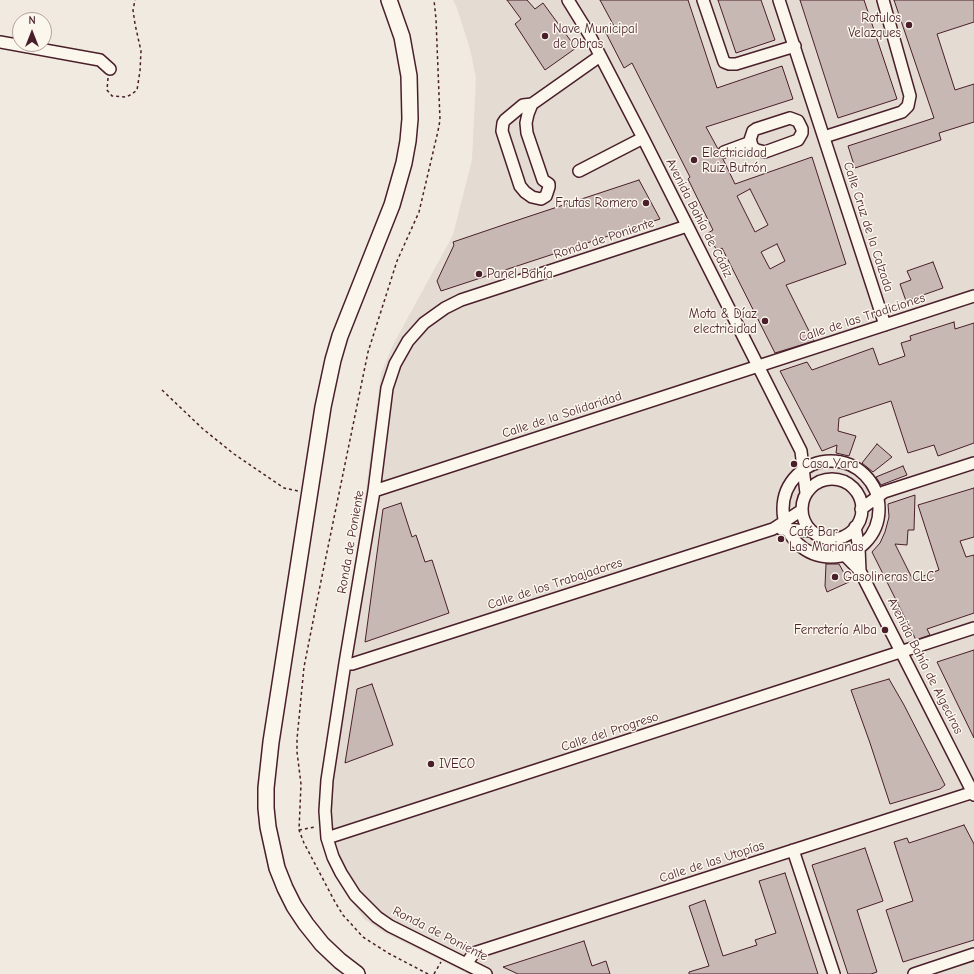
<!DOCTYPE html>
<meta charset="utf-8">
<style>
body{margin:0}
#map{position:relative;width:974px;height:974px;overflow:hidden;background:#f0eae0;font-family:"Comic Neue",sans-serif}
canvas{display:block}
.north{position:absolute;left:12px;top:12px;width:40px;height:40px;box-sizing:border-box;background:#fbf7ec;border:1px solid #b4a19f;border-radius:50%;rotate:0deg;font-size:11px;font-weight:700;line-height:16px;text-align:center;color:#4a1f2b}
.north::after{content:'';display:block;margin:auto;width:14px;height:18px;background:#4a1f2b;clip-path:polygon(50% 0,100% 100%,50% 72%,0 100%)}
</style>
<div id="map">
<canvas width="974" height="974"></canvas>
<div class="north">N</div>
</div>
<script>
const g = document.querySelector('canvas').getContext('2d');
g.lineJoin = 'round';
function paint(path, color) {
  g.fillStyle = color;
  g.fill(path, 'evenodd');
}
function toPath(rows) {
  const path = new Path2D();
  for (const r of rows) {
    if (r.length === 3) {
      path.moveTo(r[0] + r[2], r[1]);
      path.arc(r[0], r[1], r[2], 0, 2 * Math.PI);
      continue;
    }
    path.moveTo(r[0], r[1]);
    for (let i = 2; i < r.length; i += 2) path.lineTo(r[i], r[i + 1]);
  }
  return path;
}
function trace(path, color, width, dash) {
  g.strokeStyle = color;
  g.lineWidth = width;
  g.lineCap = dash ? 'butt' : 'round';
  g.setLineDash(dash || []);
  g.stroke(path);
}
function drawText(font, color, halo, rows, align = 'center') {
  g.font = font + ' "Comic Neue",sans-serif';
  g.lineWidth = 3;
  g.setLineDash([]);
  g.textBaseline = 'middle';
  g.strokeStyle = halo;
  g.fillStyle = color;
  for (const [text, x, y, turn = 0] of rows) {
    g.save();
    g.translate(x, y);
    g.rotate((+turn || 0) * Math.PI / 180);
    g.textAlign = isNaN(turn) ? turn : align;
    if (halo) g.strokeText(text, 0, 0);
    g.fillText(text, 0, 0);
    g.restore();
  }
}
paint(toPath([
 [453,0,974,0,974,974,468,974,383,932,364,919,346,893,333,871,324,848,320,820,322,788,328,735,363,513,381,373,394,343,453,235,472,160,476,78,470,49,457,8]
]), '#e4dbd2');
const building = toPath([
 [507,0,527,0,535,9,543,3,576,48,545,70,515,24,521,19,507,0],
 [600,0,688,0,717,88,782,66,793,99,706,127,718,149,718,155,723,159,735,184,812,157,846,264,786,285,814,341,775,353,722,248,717,251,708,233,713,230,688,179,690,177,632,63,624,68,605,31,614,26,600,0],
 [750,189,768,225,755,232,737,196,750,189],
 [777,244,785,261,770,269,761,252,777,244],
 [718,0,761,0,775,40,736,53,718,0],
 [800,0,864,0,897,99,838,118,800,0],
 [894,0,974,0,974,22,937,34,955,90,974,84,974,122,939,133,941,140,855,168,848,146,934,118,894,0],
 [639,180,660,219,441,291,437,281,454,245,453,242,509,223,639,180],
 [933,262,943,288,906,301,900,284,911,280,907,271,933,262],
 [954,322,955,329,974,323,974,443,938,456,934,445,908,453,891,401,839,418,838,431,856,436,849,456,836,453,837,445,822,451,780,371,807,362,812,370,873,348,879,365,905,356,901,343,911,340,910,336,954,322],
 [877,444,892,457,873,472,862,463,877,444],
 [903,466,907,475,881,485,876,477,903,466],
 [974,488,974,537,960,541,966,557,974,555,974,613,927,629,930,635,916,640,872,552,880,543,885,532,889,517,888,504,915,495,914,530,908,530,907,545,895,544,913,580,939,570,918,505,974,488],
 [401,503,412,537,416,535,425,562,432,560,449,613,365,642,383,509,401,503],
 [826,564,839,564,849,582,827,592,825,586,826,564],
 [974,650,974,738,937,662,974,650],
 [889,679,904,705,945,785,940,789,890,804,870,743,851,690,889,679],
 [372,684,393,745,345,763,357,689,372,684],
 [964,825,974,844,974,940,903,962,886,910,913,901,894,842,907,838,909,843,964,825],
 [865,848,883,901,857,910,877,972,871,974,848,974,812,865,865,848],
 [785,873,818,974,689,974,689,972,709,966,689,906,705,900,723,956,757,945,755,940,776,933,759,881,785,873],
 [584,941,592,966,606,961,610,974,518,974,503,967,584,941]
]);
paint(building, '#c8b8b3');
trace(building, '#4a1f2b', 1);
const minor = toPath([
 [568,0,589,34,643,138,801,451,806,493],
 [703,0,724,62,729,64,736,64,795,46],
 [779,0,885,325],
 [0,42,100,60,110,69],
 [532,104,528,114,526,123,527,133,543,180,549,184,549,187,546,196,541,199,532,197,525,192,520,186,502,131,503,123,505,120,523,105,532,104,600,56],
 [790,118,798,121,802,129,802,133,798,140,765,152,757,150,753,148,750,140,753,131,756,129,790,118],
 [824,137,902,112,908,106,910,96,883,0],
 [724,152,751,142],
 [579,171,643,138],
 [831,509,48],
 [832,509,30],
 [374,491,974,296],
 [861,509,884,492,974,463],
 [855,527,859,548,860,571],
 [781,529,811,531],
 [828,538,860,571,974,795],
 [345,663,352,664,773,529,802,510],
 [327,838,974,628],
 [793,850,834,974],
 [466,964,474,953,974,792],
 [486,974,390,926,377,917,355,895,341,873,333,857,327,838,325,811,327,780,345,663,374,491,387,388,395,364,408,341,424,323,445,308,461,300,687,226],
 [914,974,974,954]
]);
const major = toPath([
 [357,974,340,961,322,944,306,924,294,906,285,888,277,868,268,827,266,808,266,788,271,742,323,407,333,360,340,336,392,205,404,163,408,141,410,119,409,76,402,37,389,0]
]);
trace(minor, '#4a1f2b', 14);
trace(major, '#4a1f2b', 18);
trace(toPath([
 [108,78,107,90,112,96,126,97,132,94,137,90,140,71,141,51,135,24,133,10,135,0],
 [162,390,203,429,234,454,284,488,298,491],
 [299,830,315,827],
 [428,974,388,953,363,937,343,915,335,902,304,843,299,830,301,784,297,752,297,739,304,667,319,591,368,352,397,261,419,212,438,131,440,120,436,19,434,0],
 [434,974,441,962]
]), '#4a1f2b', 1.5, [3, 3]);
trace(minor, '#fbf7ec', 11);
trace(major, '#fbf7ec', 15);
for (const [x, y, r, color] of [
 [909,25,4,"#4a1f2b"],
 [545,36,4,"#4a1f2b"],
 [694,160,4,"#4a1f2b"],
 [646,203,4,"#4a1f2b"],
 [479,274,4,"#4a1f2b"],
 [765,321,4,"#4a1f2b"],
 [794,464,4,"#4a1f2b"],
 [781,539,4,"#4a1f2b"],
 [835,577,4,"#4a1f2b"],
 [885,630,4,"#4a1f2b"],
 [431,764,4,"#4a1f2b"]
]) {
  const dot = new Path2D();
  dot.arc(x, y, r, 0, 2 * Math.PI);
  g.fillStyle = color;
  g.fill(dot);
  trace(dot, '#fbf7ec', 1.5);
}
drawText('13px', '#4a1f2b', '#fbf7ec', [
 ["Rotulos",901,18,"right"],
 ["Velazques",901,33,"right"],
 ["Nave Municipal",553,29],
 ["de Obras",553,44],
 ["Electricidad",702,153],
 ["Ruiz Butrón",702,168],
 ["Frutas Romero",638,203,"right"],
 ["Panel Bahía",487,274],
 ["Mota & Díaz",757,314,"right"],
 ["electricidad",757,329,"right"],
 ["Casa Yara",802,464],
 ["Café Bar",789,532],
 ["Las Marianas",789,547],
 ["Gasolineras CLC",843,577],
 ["Ferretería Alba",877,630,"right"],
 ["IVECO",439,764]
], 'left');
drawText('13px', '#4a1f2b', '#fbf7ec', [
 ["Avenida Bahía de Cádiz",699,218,63],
 ["Calle Cruz de la Calzada",868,227,72],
 ["Ronda de Poniente",604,239,-18],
 ["Calle de las Tradiciones",862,318,-18],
 ["Calle de la Solidaridad",562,415,-18],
 ["Ronda de Poniente",351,542,-80],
 ["Calle de los Trabajadores",555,584,-18],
 ["Avenida Bahía de Algeciras",925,666,63],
 ["Calle del Progreso",610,732,-18],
 ["Calle de las Utopías",712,862,-18],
 ["Ronda de Poniente",440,934,27]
]);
</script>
